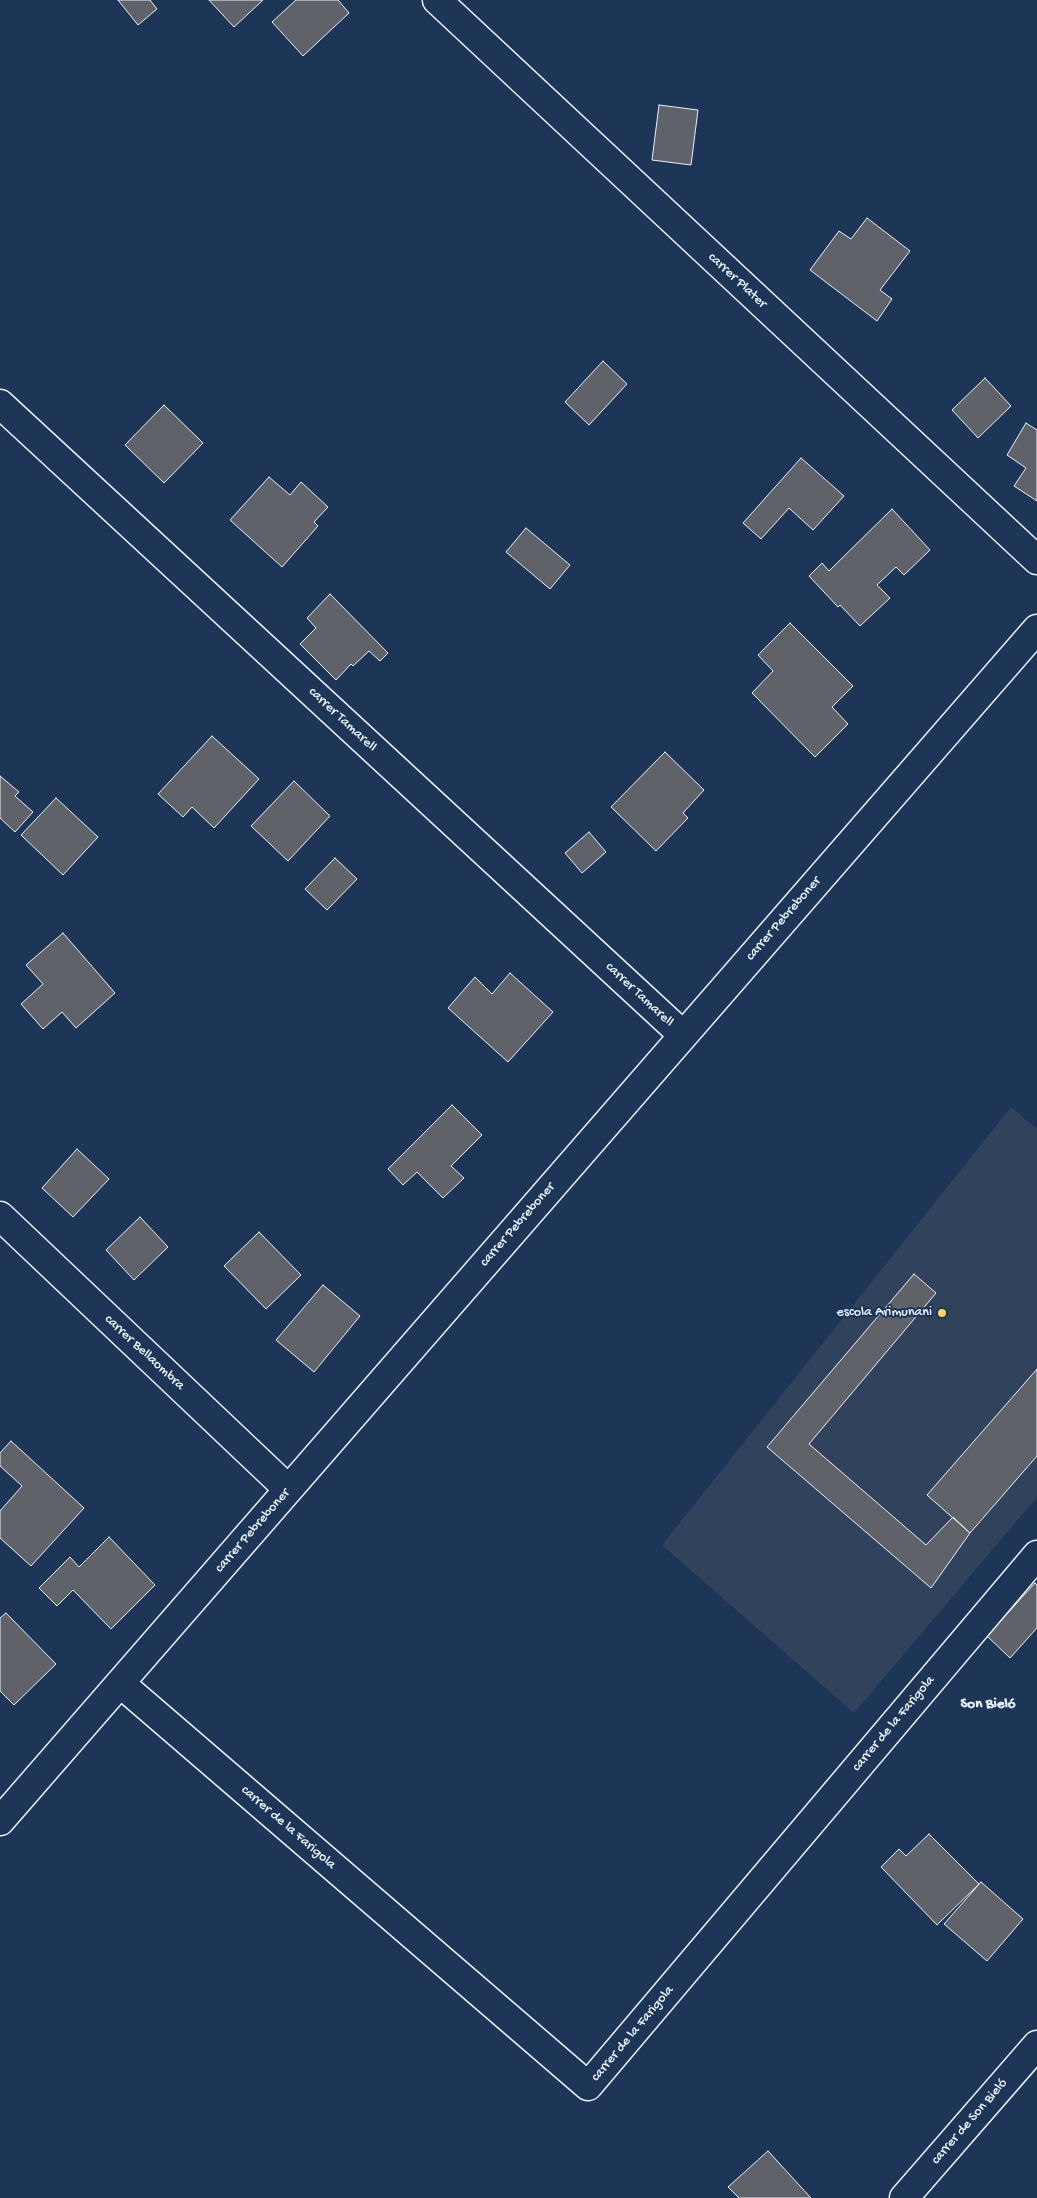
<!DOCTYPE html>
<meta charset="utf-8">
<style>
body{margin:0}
canvas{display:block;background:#1d3557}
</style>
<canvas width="1037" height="2198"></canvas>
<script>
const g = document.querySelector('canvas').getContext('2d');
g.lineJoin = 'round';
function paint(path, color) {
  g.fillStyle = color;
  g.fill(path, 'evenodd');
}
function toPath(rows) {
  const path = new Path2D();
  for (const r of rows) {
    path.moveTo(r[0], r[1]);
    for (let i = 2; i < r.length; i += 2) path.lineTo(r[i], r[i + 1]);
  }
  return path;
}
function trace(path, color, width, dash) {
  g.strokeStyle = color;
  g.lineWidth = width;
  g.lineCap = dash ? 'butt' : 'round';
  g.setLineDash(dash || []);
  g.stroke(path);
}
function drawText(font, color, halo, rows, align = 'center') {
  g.font = font + ' "Gochi Hand",sans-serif';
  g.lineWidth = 4;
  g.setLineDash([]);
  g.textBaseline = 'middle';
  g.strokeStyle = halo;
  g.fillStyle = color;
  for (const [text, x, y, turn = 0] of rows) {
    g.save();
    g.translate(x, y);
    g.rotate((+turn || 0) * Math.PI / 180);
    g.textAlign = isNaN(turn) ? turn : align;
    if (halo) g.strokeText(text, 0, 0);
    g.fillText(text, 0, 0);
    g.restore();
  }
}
paint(toPath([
 [1011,1107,1037,1129,1037,1497,854,1713,662,1545]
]), '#31425c');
const building = toPath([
 [118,0,150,0,157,9,138,25,118,0],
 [209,0,263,0,234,27,209,0],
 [296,0,338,0,349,13,303,56,272,22,296,0],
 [659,105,698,110,691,165,652,160,659,105],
 [867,218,910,251,880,290,892,299,877,321,810,270,839,231,851,239,867,218],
 [603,361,627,384,589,425,565,402,603,361],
 [985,378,1011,406,978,438,952,410,985,378],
 [164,405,203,443,164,483,125,445,164,405],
 [1026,423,1037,430,1037,501,1014,486,1026,468,1007,455,1026,423],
 [801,458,844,496,813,530,789,508,761,539,743,523,801,458],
 [269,477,290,495,301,482,328,507,314,522,318,526,282,567,230,520,269,477],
 [892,509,930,550,904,575,896,567,877,585,890,598,860,626,840,605,838,607,809,576,822,563,829,571,892,509],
 [526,528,570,565,550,589,506,552,526,528],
 [330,594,388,653,380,661,369,651,353,666,351,664,336,680,300,644,316,628,307,618,330,594],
 [790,623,853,686,832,707,848,724,815,757,752,693,773,671,758,655,790,623],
 [212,736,259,779,214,828,192,807,183,817,158,794,212,736],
 [665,752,704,790,683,813,688,818,656,851,611,807,665,752],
 [0,776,19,792,15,796,33,812,15,832,0,818,0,776],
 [294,781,330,816,288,861,251,826,294,781],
 [56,798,98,837,63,875,21,835,56,798],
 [589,832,606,852,582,873,565,853,589,832],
 [335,858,357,879,327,910,305,889,335,858],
 [63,933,115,993,76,1028,62,1012,43,1029,21,1004,43,984,26,965,63,933],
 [510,973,553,1012,508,1062,448,1008,475,977,492,994,510,973],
 [452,1105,482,1135,451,1166,464,1178,443,1198,417,1172,403,1185,388,1169,452,1105],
 [77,1149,109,1179,73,1217,42,1188,77,1149],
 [140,1217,168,1247,134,1280,106,1250,140,1217],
 [259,1232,301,1275,266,1309,224,1266,259,1232],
 [914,1274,936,1293,809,1444,926,1545,953,1517,970,1533,931,1588,767,1447,914,1274],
 [323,1285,360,1316,314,1372,276,1340,323,1285],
 [1037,1369,1037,1456,970,1533,927,1495,1037,1369],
 [11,1441,84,1508,31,1566,0,1538,0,1511,22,1486,0,1466,0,1453,11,1441],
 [109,1537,155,1585,111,1629,73,1590,57,1606,39,1588,70,1557,79,1567,109,1537],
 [1035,1583,1037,1585,1037,1628,1010,1658,987,1636,1035,1583],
 [6,1613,56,1664,14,1705,0,1691,0,1618,6,1613],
 [929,1834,979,1884,937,1925,881,1867,899,1849,906,1856,929,1834],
 [981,1882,1023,1919,987,1961,944,1924,981,1882],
 [768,2151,811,2198,739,2198,728,2187,768,2151]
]);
paint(building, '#5f6269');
trace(building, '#e8f1f8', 1);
const minor = toPath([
 [437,0,1037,560],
 [0,404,683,1035],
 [0,1216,288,1489],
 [120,1683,588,2086,1037,1555],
 [0,1821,1037,629],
 [904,2198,1037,2045]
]);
trace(minor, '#e8f1f8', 31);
trace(minor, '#1d3557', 28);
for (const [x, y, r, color] of [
 [942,1313,5,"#ffd166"]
]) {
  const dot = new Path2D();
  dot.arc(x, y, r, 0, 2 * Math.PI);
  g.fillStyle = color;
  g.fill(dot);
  trace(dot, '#1d3557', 2);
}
drawText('14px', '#e8f1f8', '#1d3557', [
 ["carrer Plater",737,281,43],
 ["carrer Tamarell",342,720,43],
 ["carrer Pebreboner",784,919,-49],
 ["carrer Tamarell",639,995,43],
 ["carrer Pebreboner",518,1225,-49],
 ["carrer Bellaombra",144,1353,43],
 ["carrer Pebreboner",253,1531,-49],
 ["carrer de la Farigola",894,1724,-50],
 ["carrer de la Farigola",288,1828,41],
 ["carrer de la Farigola",633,2034,-50],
 ["carrer de Son Bieló",970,2122,-49]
]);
drawText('14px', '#e8f1f8', '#1d3557', [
 ["escola Arimunani",932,1313]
], 'right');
drawText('bold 15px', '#e8f1f8', '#1d3557', [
 ["Son Bieló",988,1705]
]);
</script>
